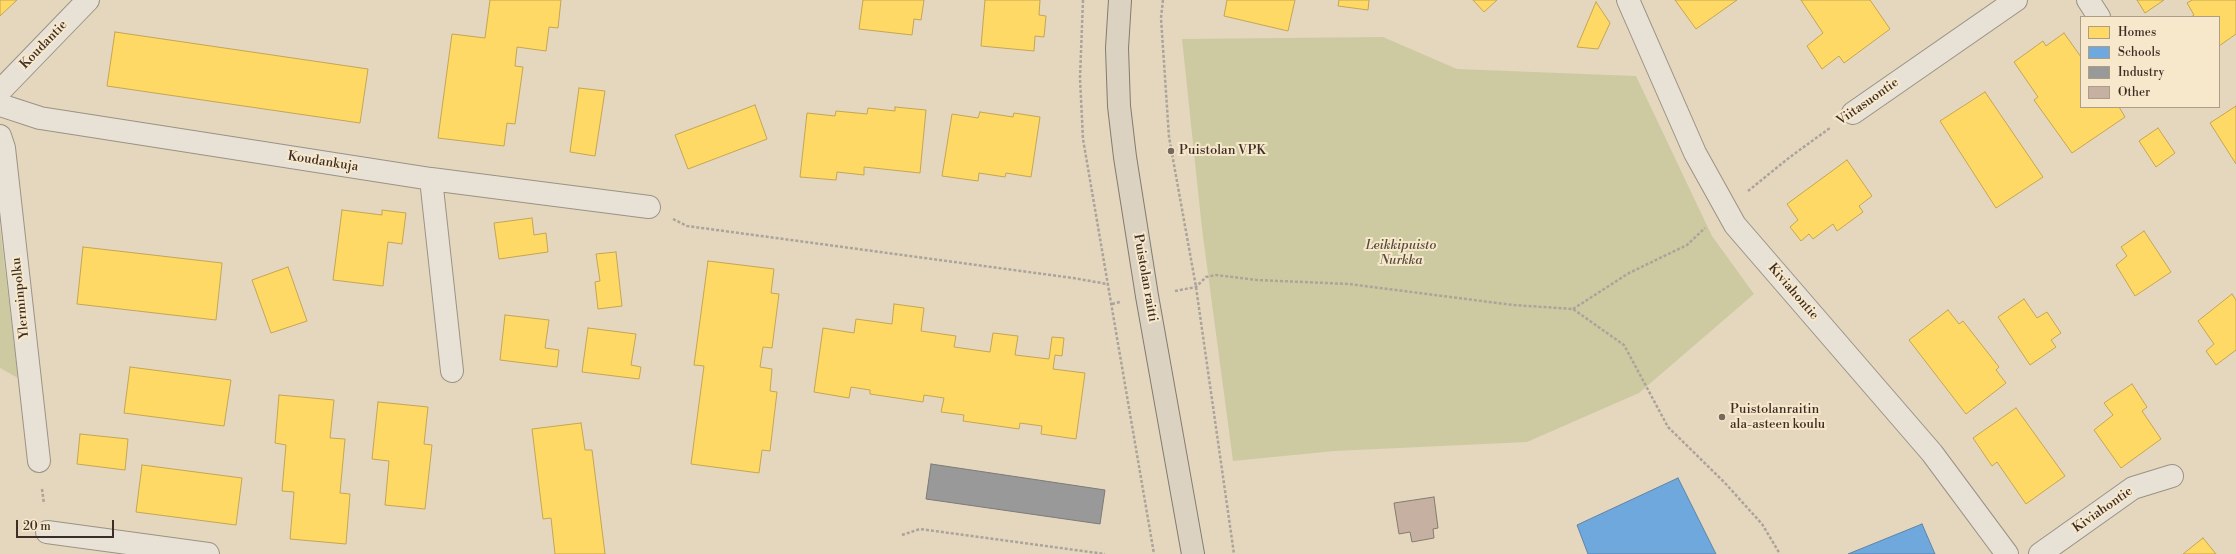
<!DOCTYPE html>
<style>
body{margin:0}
#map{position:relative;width:2236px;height:554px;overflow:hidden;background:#e4d7be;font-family:"Libre Bodoni",serif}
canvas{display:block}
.legend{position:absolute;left:2080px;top:16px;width:140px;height:92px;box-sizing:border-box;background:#f7e8cb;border:1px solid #ac9d89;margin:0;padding:5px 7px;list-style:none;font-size:12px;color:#3c2d27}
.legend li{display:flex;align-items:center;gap:8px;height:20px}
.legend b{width:20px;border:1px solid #ac9d89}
.scale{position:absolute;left:16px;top:520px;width:98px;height:18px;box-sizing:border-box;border:2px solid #3c2d27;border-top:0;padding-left:5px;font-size:12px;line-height:14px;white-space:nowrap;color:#3c2d27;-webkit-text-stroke:3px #f7e8cb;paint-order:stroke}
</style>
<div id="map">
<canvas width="2236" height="554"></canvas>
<ul class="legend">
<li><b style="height:11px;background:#ffd966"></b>Homes</li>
<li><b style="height:11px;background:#6fa8dc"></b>Schools</li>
<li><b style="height:11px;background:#999"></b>Industry</li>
<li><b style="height:11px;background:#c5b0a1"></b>Other</li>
</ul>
<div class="scale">20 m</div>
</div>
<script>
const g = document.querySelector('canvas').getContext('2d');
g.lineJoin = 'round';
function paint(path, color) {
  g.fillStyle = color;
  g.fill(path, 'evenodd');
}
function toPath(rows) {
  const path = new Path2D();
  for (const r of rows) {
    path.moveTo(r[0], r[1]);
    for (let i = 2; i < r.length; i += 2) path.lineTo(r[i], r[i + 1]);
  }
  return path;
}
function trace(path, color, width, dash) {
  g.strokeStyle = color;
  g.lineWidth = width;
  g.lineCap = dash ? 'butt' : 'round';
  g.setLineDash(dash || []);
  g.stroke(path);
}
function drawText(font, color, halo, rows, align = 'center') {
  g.font = font + ' "Libre Bodoni",serif';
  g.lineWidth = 4;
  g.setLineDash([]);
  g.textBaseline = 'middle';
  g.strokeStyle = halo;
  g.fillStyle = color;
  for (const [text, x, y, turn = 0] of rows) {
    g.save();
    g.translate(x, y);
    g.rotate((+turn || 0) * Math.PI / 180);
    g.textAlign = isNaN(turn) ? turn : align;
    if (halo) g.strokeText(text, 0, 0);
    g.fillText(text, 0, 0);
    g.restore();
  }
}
paint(toPath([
 [1383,37,1457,69,1636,76,1712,236,1754,294,1639,393,1527,442,1335,451,1233,461,1202,229,1182,39],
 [0,226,18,378,0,368]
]), '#cdcaa2');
const homes = toPath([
 [0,0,17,0,0,16,0,0],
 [490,0,561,0,558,28,549,27,546,51,517,47,515,66,523,67,515,124,507,123,504,146,438,138,452,34,485,38,490,0],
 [863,0,924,0,921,20,914,19,912,35,859,29,863,0],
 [985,0,1040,0,1039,15,1046,16,1044,37,1035,36,1034,51,981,46,985,0],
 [1227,0,1295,0,1288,31,1224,16,1227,0],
 [1339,0,1369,0,1368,10,1338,6,1339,0],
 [1473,0,1497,0,1484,12,1473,0],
 [1675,0,1737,0,1696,29,1675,0],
 [1801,0,1870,0,1890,29,1844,63,1839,56,1822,69,1807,46,1823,33,1801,0],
 [2137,0,2164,0,2145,13,2137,0],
 [2192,0,2236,0,2236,34,2219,46,2219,17,2191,17,2194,15,2187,3,2192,0],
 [1596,2,1610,23,1598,49,1577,47,1596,2],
 [115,32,368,69,360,123,107,86,115,32],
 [2064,33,2081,57,2081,107,2119,107,2125,117,2072,153,2034,100,2038,97,2014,62,2043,41,2046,46,2064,33],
 [579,88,605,91,595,156,570,152,579,88],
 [1985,92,2043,177,1996,208,1940,121,1985,92],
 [755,105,767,139,688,169,675,135,755,105],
 [2236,106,2236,164,2210,123,2236,106],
 [895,107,926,110,920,173,864,167,864,175,837,172,836,180,800,177,807,113,835,116,836,111,867,114,868,108,895,111,895,107],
 [980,112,1013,117,1014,113,1040,117,1031,177,1006,173,1005,177,979,173,978,181,942,176,952,114,978,118,980,112],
 [2158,128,2175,153,2156,167,2139,141,2158,128],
 [1847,160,1872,196,1859,206,1863,212,1837,231,1833,224,1813,239,1809,234,1801,241,1790,227,1798,220,1787,204,1847,160],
 [342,210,382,215,382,210,406,213,402,244,388,242,383,286,333,280,342,210],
 [532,218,534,235,546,233,548,252,499,259,494,223,532,218],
 [2144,231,2171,272,2135,296,2116,265,2127,256,2121,247,2144,231],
 [83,247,222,263,216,320,77,304,83,247],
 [616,252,622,306,598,309,595,282,600,281,596,254,616,252],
 [708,261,774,269,771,293,779,294,772,348,763,347,760,367,772,369,770,391,777,392,770,451,762,450,759,473,691,464,704,366,694,365,708,261],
 [288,267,307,321,271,333,252,280,288,267],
 [2232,294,2236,300,2236,350,2216,365,2206,351,2214,344,2198,321,2232,294],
 [2024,299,2037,318,2047,312,2061,333,2051,340,2056,347,2030,365,1998,317,2024,299],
 [894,304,924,308,921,331,956,336,954,347,990,352,993,333,1018,336,1015,355,1049,359,1052,337,1064,338,1062,356,1055,355,1053,369,1085,373,1076,439,1041,434,1042,426,1020,423,1019,429,963,421,964,415,941,412,944,398,924,395,923,402,870,394,870,390,851,387,849,398,814,392,823,328,854,333,856,319,892,324,894,304],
 [1948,310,1959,324,1963,321,1999,367,1996,370,2006,383,1966,414,1909,340,1948,310],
 [505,315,549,320,545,348,559,350,557,367,500,360,505,315],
 [588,328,636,334,631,365,641,367,639,379,582,372,588,328],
 [130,367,231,380,224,426,124,413,130,367],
 [2132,384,2147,407,2142,411,2161,439,2121,468,2094,430,2113,415,2104,403,2132,384],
 [279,395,334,400,330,438,345,439,340,493,350,494,346,544,290,539,294,492,282,491,286,445,275,443,279,395],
 [378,402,428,407,424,444,432,445,425,509,385,505,389,461,372,459,378,402],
 [2016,408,2065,476,2026,504,1997,462,1992,466,1973,438,2016,408],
 [581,423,585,450,592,450,605,554,555,554,551,518,543,519,532,429,581,423],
 [80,434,128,439,125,470,77,464,80,434],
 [142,465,242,478,236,525,136,512,142,465],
 [2203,538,2216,554,2183,554,2203,538]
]);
paint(homes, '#ffd966');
trace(homes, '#c4a553', 1);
const schools = toPath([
 [1678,478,1716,554,1588,554,1577,525,1678,478],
 [1922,524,1935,554,1848,554,1922,524]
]);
paint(schools, '#6fa8dc');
trace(schools, '#6083a6', 1);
const industry = toPath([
 [931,464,1105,490,1100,524,926,499,931,464]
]);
paint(industry, '#999');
trace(industry, '#7d7977', 1);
const building = toPath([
 [1434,497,1438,528,1433,529,1434,538,1412,542,1410,532,1399,534,1394,503,1434,497]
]);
paint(building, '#c5b0a1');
trace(building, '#847b6f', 1);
const minor = toPath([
 [1628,0,1695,153,1735,225,1932,453,2007,554],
 [2088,0,2099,17],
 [0,91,88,0],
 [0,105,40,118,431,179,649,207],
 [1853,113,2016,0],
 [0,136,4,148,39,461],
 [431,179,452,371],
 [47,532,208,554],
 [2040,554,2133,488,2172,476]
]);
const major = toPath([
 [1120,0,1117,48,1119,106,1125,157,1147,296,1193,554]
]);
trace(minor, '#9b9284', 24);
trace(major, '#847b6f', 24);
trace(toPath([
 [1083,0,1080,78,1083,139,1154,554],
 [1163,0,1161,18,1169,137,1196,287,1234,554],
 [1748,191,1790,157,1830,128],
 [673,219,687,226,1073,278,1107,284],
 [1175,291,1196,287,1206,277,1216,275,1257,280,1349,284,1513,305,1573,309,1624,345,1668,427,1725,483,1762,524,1780,554],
 [1112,304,1120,302],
 [1573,309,1629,273,1687,245,1705,228],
 [42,489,44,504],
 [902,535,920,529,1105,554]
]), '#aba49a', 2.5, [3, 2]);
trace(minor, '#e8e1d5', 22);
trace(major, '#dcd2c1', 22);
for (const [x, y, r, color] of [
 [1171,151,4,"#77685c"],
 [1722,417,4,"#77685c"]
]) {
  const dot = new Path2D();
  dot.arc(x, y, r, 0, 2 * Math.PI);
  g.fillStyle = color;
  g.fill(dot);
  trace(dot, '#f7e8cb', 1.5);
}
drawText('13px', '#3c2d27', '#f7e8cb', [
 ["Koudantie",44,45,-46],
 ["Viitasuontie",1868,102,-35],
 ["Koudankuja",323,162,9],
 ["Puistolan raitti",1145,278,80],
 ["Kiviahontie",1793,292,49],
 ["Ylerminpolku",21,298,-96],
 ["Kiviahontie",2103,510,-35]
]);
drawText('13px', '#3c2d27', '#f7e8cb', [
 ["Puistolan VPK",1179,151],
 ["Puistolanraitin",1730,410],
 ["ala-asteen koulu",1730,425]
], 'left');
drawText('italic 13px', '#554a3b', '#f7e8cb', [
 ["Leikkipuisto",1401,246],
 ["Nurkka",1401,261]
]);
</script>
